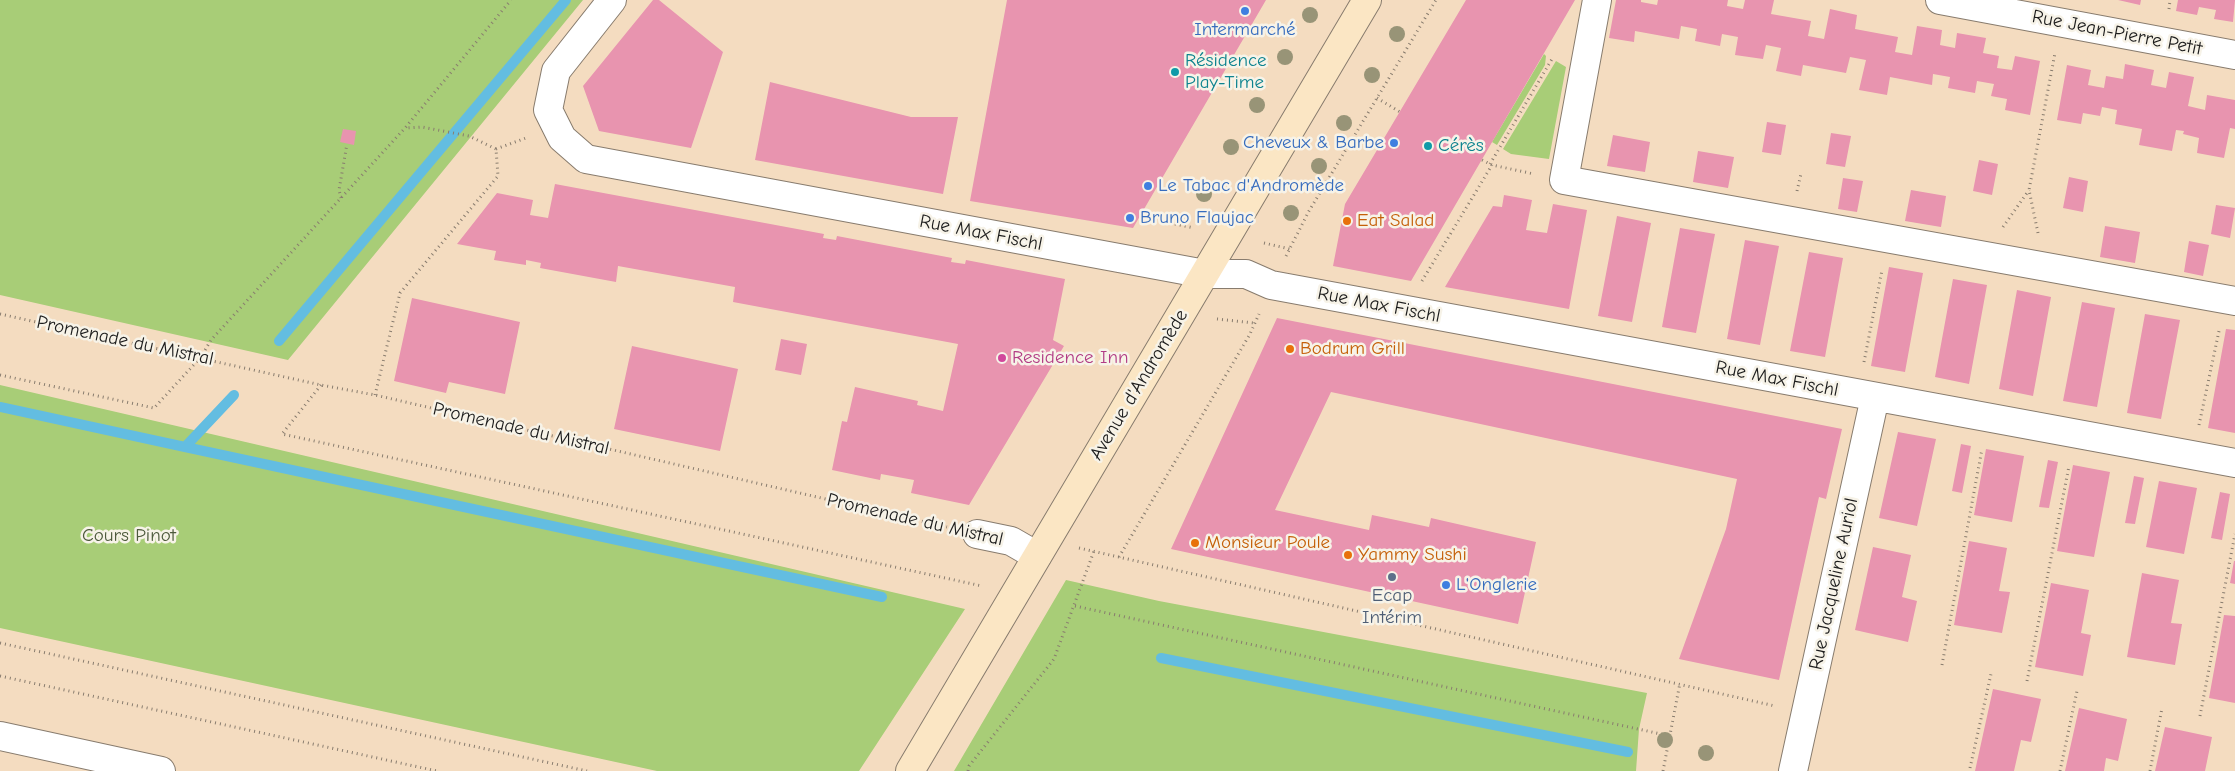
<!DOCTYPE html>
<meta charset="utf-8">
<style>
body{margin:0}
canvas{display:block;background:#f4dcc0}
</style>
<canvas width="2235" height="771"></canvas>
<script>
const g = document.querySelector('canvas').getContext('2d');
g.lineJoin = 'round';
function paint(path, color) {
  g.fillStyle = color;
  g.fill(path, 'evenodd');
}
function toPath(rows) {
  const path = new Path2D();
  for (const r of rows) {
    path.moveTo(r[0], r[1]);
    for (let i = 2; i < r.length; i += 2) path.lineTo(r[i], r[i + 1]);
  }
  return path;
}
function trace(path, color, width, dash) {
  g.strokeStyle = color;
  g.lineWidth = width;
  g.lineCap = dash ? 'butt' : 'round';
  g.setLineDash(dash || []);
  g.stroke(path);
}
function drawText(font, color, halo, rows, align = 'center') {
  g.font = font + ' "Comic Neue",sans-serif';
  g.lineWidth = 5;
  g.setLineDash([]);
  g.textBaseline = 'middle';
  g.strokeStyle = halo;
  g.fillStyle = color;
  for (const [text, x, y, turn = 0] of rows) {
    g.save();
    g.translate(x, y);
    g.rotate((+turn || 0) * Math.PI / 180);
    g.textAlign = isNaN(turn) ? turn : align;
    if (halo) g.strokeText(text, 0, 0);
    g.fillText(text, 0, 0);
    g.restore();
  }
}
paint(toPath([
 [0,0,583,0,288,360,0,295],
 [1544,54,1546,56,1545,65,1497,145,1492,142],
 [1556,61,1566,67,1549,159,1511,154,1503,149],
 [0,385,965,609,859,771,657,771,0,628],
 [1066,580,1159,601,1647,693,1639,729,1636,771,954,771]
]), '#a8cd77');
trace(toPath([
 [279,341,566,0],
 [0,407,185,447,234,395],
 [185,447,882,597],
 [1161,658,1628,752]
]), '#63bde1', 10);
paint(toPath([
 [653,0,659,0,723,52,691,148,599,131,583,86],
 [1007,0,1266,0,1133,228,970,201],
 [1466,0,1575,0,1411,281,1333,266,1345,204],
 [1616,0,1641,0,1641,2,1657,5,1658,0,1728,0,1727,6,1743,9,1745,0,1774,0,1771,14,1811,21,1808,36,1824,39,1830,9,1857,15,1855,29,1898,37,1895,52,1912,55,1917,26,1942,30,1940,45,1955,48,1957,33,1986,38,1983,53,1999,56,1997,68,2012,70,2015,56,2040,61,2030,115,2005,110,2007,99,1991,96,1994,84,1977,81,1975,93,1948,88,1950,77,1933,74,1932,85,1890,77,1887,95,1859,90,1866,60,1850,57,1846,73,1803,65,1801,76,1776,71,1781,48,1766,45,1763,59,1735,55,1738,37,1722,34,1720,46,1695,41,1697,29,1681,26,1679,39,1635,31,1634,42,1609,38],
 [2118,0,2141,0,2140,5],
 [2178,0,2235,0,2233,22,2214,19,2216,10,2199,7,2197,15,2176,11],
 [2125,64,2154,70,2151,85,2166,88,2169,72,2194,77,2188,106,2205,110,2207,95,2235,100,2235,129,2230,128,2224,158,2197,153,2199,138,2183,134,2184,131,2176,130,2172,151,2139,145,2142,129,2115,124,2117,110,2102,107,2100,116,2083,113,2081,124,2057,120,2067,65,2091,70,2088,85,2104,88,2106,76,2123,79],
 [770,82,911,117,958,117,943,194,755,160],
 [1767,122,1786,125,1781,155,1762,152],
 [343,129,356,131,354,145,340,142],
 [1831,133,1851,136,1845,167,1826,164],
 [1613,135,1650,142,1645,172,1607,166],
 [1698,151,1734,157,1728,188,1693,182],
 [1979,160,1998,164,1992,195,1973,191],
 [2069,177,2088,181,2083,212,2063,208],
 [1843,178,1863,181,1857,212,1838,209],
 [555,184,824,234,823,238,836,240,837,236,952,258,951,262,965,264,966,260,1065,279,1053,340,1064,346,969,505,911,493,914,480,881,474,880,480,832,470,842,421,847,422,855,387,918,401,917,405,943,411,958,344,733,302,735,287,618,266,616,282,540,268,541,263,526,260,526,265,494,260,496,251,457,244,497,193,533,200,530,215,548,218],
 [1911,190,1946,196,1941,227,1905,221],
 [1504,195,1532,200,1526,230,1547,233,1553,204,1587,210,1569,309,1445,287,1493,206,1502,207],
 [2216,205,2235,208,2230,238,2211,234],
 [1617,216,1651,223,1632,322,1598,316],
 [2105,226,2140,232,2135,263,2100,257],
 [1680,228,1715,234,1696,333,1662,327],
 [1745,240,1779,246,1760,345,1727,339],
 [2189,241,2209,245,2203,276,2184,272],
 [1809,252,1843,258,1825,357,1790,351],
 [1889,267,1923,273,1905,372,1871,366],
 [1953,279,1987,285,1969,384,1935,377],
 [2017,290,2051,297,2033,396,1999,389],
 [412,298,520,322,505,394,449,382,446,393,394,381],
 [2082,302,2115,308,2097,407,2063,401],
 [2145,314,2180,320,2161,419,2127,413],
 [1277,318,1842,429,1826,499,1819,497,1779,680,1679,659,1726,529,1737,479,1331,392,1275,510,1369,530,1372,515,1429,527,1431,518,1536,542,1518,624,1171,549],
 [2226,329,2235,330,2235,433,2208,428],
 [781,339,807,344,801,375,775,370],
 [632,346,738,369,720,451,614,429],
 [1898,432,1936,439,1917,526,1879,518],
 [1961,444,1971,446,1962,493,1952,491],
 [1986,449,2024,456,2012,522,1974,515],
 [2048,460,2058,462,2049,508,2039,507],
 [2073,465,2110,472,2094,557,2057,551],
 [2134,476,2144,478,2135,524,2125,523],
 [2159,481,2197,488,2184,554,2146,547],
 [2220,492,2230,494,2222,540,2211,538],
 [1969,541,2007,548,1999,591,2010,592,2002,633,1954,625],
 [1873,547,1911,555,1902,597,1917,601,1908,642,1855,630],
 [2234,561,2235,561,2235,584,2230,583],
 [2142,573,2179,580,2171,623,2182,624,2175,665,2127,657],
 [2051,583,2089,590,2081,633,2091,635,2083,676,2035,667],
 [2224,615,2235,616,2235,703,2209,698],
 [1993,689,2041,699,2031,742,2021,740,2014,771,1975,771],
 [2079,708,2127,719,2118,761,2106,758,2104,771,2065,771],
 [2165,727,2212,737,2205,771,2155,771]
]), '#e894af');
const street = toPath([
 [612,0,556,71,548,110,562,138,586,159,1205,274,1246,274,1271,285,2235,463],
 [1597,0,1564,180,2235,301],
 [1940,0,2235,55],
 [977,534,1011,541,1037,556],
 [0,736,161,771],
 [1793,771,1875,397]
]);
const secondary = toPath([
 [910,771,1367,0]
]);
trace(street, '#887c6e', 30);
trace(secondary, '#887c6e', 30);
trace(toPath([
 [2169,9,2170,0],
 [1377,98,1400,112],
 [496,149,526,138],
 [1482,160,1492,165,1534,174],
 [1490,164,1552,59],
 [1797,191,1801,174],
 [341,198,339,190,347,144],
 [1170,223,1194,228],
 [2003,227,2029,190],
 [2038,233,2029,190,2055,53],
 [1264,243,1290,249],
 [1286,256,1309,211,1436,0],
 [1422,281,1492,165],
 [0,314,321,385,375,395,947,527],
 [1217,319,1254,323],
 [1864,362,1882,270],
 [0,375,154,408,201,357,211,340,405,128,511,0],
 [321,385,282,434,982,586],
 [375,395,400,293,498,176,496,149,469,136,422,127,406,128],
 [2199,425,2219,331],
 [1079,548,1775,706],
 [1119,557,1250,334,1259,314],
 [1075,606,1670,736],
 [0,643,587,771],
 [1942,665,1982,449],
 [0,676,437,771],
 [2027,681,2069,466],
 [2200,716,2235,534],
 [1970,768,1991,674],
 [968,771,969,766,1054,659,1094,551],
 [1663,771,1680,683],
 [2060,771,2077,691],
 [2150,771,2162,708]
]), '#887c6e', 3, [1, 4]);
trace(street, '#fff', 28);
trace(secondary, '#fbe6c4', 28);
g.fillStyle = '#989477';
for (const [x, y] of [
 [1310,15],
 [1397,34],
 [1285,57],
 [1372,75],
 [1257,105],
 [1344,123],
 [1231,147],
 [1319,166],
 [1204,194],
 [1291,213],
 [1665,740],
 [1706,753]
]) {
  g.beginPath();
  g.arc(x, y, 8, 0, 2 * Math.PI);
  g.fill();
}
for (const [x, y, r, color] of [
 [1245,11,5,"#3f7fe0"],
 [1175,72,5,"#0f9aa8"],
 [1394,143,5,"#3f7fe0"],
 [1428,146,5,"#0f9aa8"],
 [1148,186,5,"#3f7fe0"],
 [1130,218,5,"#3f7fe0"],
 [1347,221,5,"#e8710a"],
 [1290,349,5,"#e8710a"],
 [1002,358,5,"#d1479c"],
 [1195,543,5,"#e8710a"],
 [1348,555,5,"#e8710a"],
 [1392,577,5,"#5c6f8a"],
 [1446,585,5,"#3f7fe0"]
]) {
  const dot = new Path2D();
  dot.arc(x, y, r, 0, 2 * Math.PI);
  g.fillStyle = color;
  g.fill(dot);
  trace(dot, '#f7f3e8', 2);
}
drawText('19px', '#366cbe', '#f7f3e8', [
 ["Intermarché",1245,30,"center"],
 ["Cheveux & Barbe",1384,143,"right"],
 ["Le Tabac d'Andromède",1158,186],
 ["Bruno Flaujac",1140,218],
 ["L'Onglerie",1456,585]
], 'left');
drawText('19px', '#1c1c1c', '#f7f3e8', [
 ["Rue Jean-Pierre Petit",2117,33,11],
 ["Rue Max Fischl",981,233,11],
 ["Rue Max Fischl",1379,305,11],
 ["Promenade du Mistral",125,341,12],
 ["Rue Max Fischl",1777,379,11],
 ["Avenue d'Andromède",1139,385,-59],
 ["Promenade du Mistral",521,429,13],
 ["Promenade du Mistral",915,520,13],
 ["Rue Jacqueline Auriol",1834,584,-78]
]);
drawText('19px', '#0d838f', '#f7f3e8', [
 ["Résidence",1185,61],
 ["Play-Time",1185,83],
 ["Cérès",1438,146]
], 'left');
drawText('19px', '#c56008', '#f7f3e8', [
 ["Eat Salad",1357,221],
 ["Bodrum Grill",1300,349],
 ["Monsieur Poule",1205,543],
 ["Yammy Sushi",1358,555]
], 'left');
drawText('19px', '#b23c85', '#f7f3e8', [
 ["Residence Inn",1012,358]
], 'left');
drawText('19px', '#4d5a3c', '#f7f3e8', [
 ["Cours Pinot",129,536]
]);
drawText('19px', '#4e5e75', '#f7f3e8', [
 ["Ecap",1392,596],
 ["Intérim",1392,618]
]);
</script>
